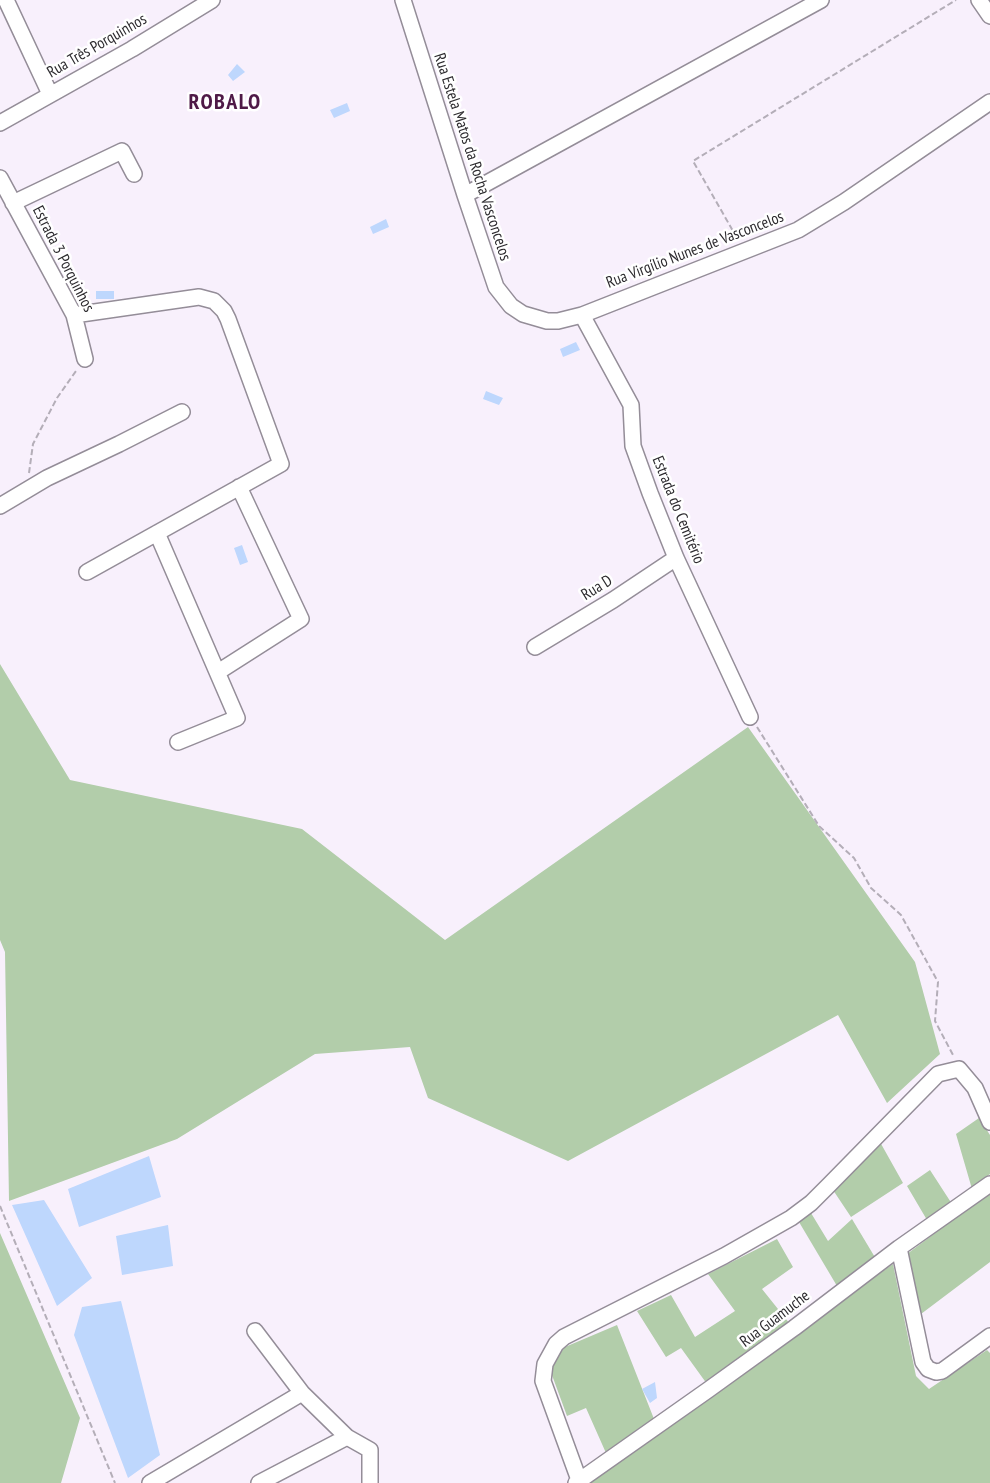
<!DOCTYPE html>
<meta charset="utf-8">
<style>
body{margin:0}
canvas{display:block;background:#f8f0fc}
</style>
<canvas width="990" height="1483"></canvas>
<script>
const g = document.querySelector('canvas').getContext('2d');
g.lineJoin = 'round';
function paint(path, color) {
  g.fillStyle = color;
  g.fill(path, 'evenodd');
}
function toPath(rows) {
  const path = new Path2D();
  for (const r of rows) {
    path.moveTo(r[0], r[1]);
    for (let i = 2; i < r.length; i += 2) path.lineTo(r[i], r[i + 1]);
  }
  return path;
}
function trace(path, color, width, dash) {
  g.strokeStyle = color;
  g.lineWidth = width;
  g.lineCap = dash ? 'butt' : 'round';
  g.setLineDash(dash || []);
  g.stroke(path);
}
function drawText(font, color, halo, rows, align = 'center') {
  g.font = font + ' "PT Sans Narrow",sans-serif';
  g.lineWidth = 5;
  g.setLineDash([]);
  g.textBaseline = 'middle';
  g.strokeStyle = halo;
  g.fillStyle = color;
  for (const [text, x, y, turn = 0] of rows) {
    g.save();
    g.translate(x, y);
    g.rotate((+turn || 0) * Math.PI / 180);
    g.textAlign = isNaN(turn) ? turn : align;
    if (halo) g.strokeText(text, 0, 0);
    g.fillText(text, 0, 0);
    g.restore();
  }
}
paint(toPath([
 [0,664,70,780,302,829,445,940,748,727,915,962,940,1054,887,1103,838,1015,568,1161,428,1098,410,1047,315,1054,177,1139,9,1201,5,952,0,940],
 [979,1118,990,1135,990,1174,972,1189,956,1134],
 [880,1142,903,1183,851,1217,833,1190],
 [930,1170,952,1204,927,1220,907,1186],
 [990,1192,990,1262,921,1314,907,1254],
 [811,1213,828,1241,852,1219,876,1259,837,1286,799,1222],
 [0,1233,80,1418,61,1483,0,1483],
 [777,1239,793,1267,762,1289,790,1324,707,1384,681,1348,666,1357,637,1311,671,1295,695,1337,735,1311,708,1274],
 [893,1264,916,1376,929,1389,987,1350,990,1353,990,1483,584,1483],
 [617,1325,654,1419,606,1453,586,1408,567,1416,549,1367,565,1347]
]), '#b2cdaa');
paint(toPath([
 [237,64,245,72,233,81,228,75],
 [347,103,350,111,334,118,330,110],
 [386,219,389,227,373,234,370,227],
 [96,291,114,291,114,299,96,299],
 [576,342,580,350,563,357,560,349],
 [486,391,503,398,499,405,483,399],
 [242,545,248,562,240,565,234,548],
 [149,1156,161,1197,79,1227,68,1189],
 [44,1200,92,1278,57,1306,12,1205],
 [168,1225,173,1266,122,1275,116,1236],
 [121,1301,160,1455,128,1478,74,1335,82,1307],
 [655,1382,657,1398,650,1403,642,1389]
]), '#bed7fd');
const minor = toPath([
 [6,0,50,94],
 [403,0,465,195,496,287,511,306,523,314,547,321,558,321,582,315,798,230,844,202,990,102],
 [979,0,990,16],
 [0,123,132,49,212,0],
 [0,178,74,315,85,359],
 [465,195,821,0],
 [13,203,122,151,134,174],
 [74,315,199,297,214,301,224,311,228,319,281,464,87,572],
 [582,315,631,405,633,446,650,493,676,558,750,717],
 [0,506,47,478,119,444,182,412],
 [157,533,237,718,178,742],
 [535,647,613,600,676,558],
 [218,672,301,619,239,487],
 [899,1248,923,1362,928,1369,936,1372,942,1371,990,1336],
 [302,1393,347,1437,370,1450,370,1483],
 [579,1480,543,1381,545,1364,556,1344,564,1337,724,1256,791,1218,811,1203,830,1184,938,1074,959,1069,975,1088,990,1122],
 [150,1483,302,1393,255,1331],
 [259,1483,347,1437],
 [576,1483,708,1390,794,1328,899,1248,990,1184]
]);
trace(minor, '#948d98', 18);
trace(toPath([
 [737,238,693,161,956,0],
 [29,473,33,444,57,398,76,371],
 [757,727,819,826,854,858,871,888,901,915,938,982,935,1021,953,1055],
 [0,1206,115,1483]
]), '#b4aeb8', 2, [6, 3]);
trace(minor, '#fff', 15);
drawText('16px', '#2d2b2f', '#fff', [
 ["Rua Três Porquinhos",97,46,-30],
 ["Rua Estela Matos da Rocha Vasconcelos",472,157,72],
 ["Rua Virgílio Nunes de Vasconcelos",695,250,-21],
 ["Estrada 3 Porquinhos",63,259,63],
 ["Estrada do Cemitério",678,510,68],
 ["Rua D",597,588,-32],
 ["Rua Guamuche",775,1319,-37]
]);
g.letterSpacing = '1.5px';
drawText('bold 22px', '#4f1a47', '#fff', [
 ["ROBALO",225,103]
]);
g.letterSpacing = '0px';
</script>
